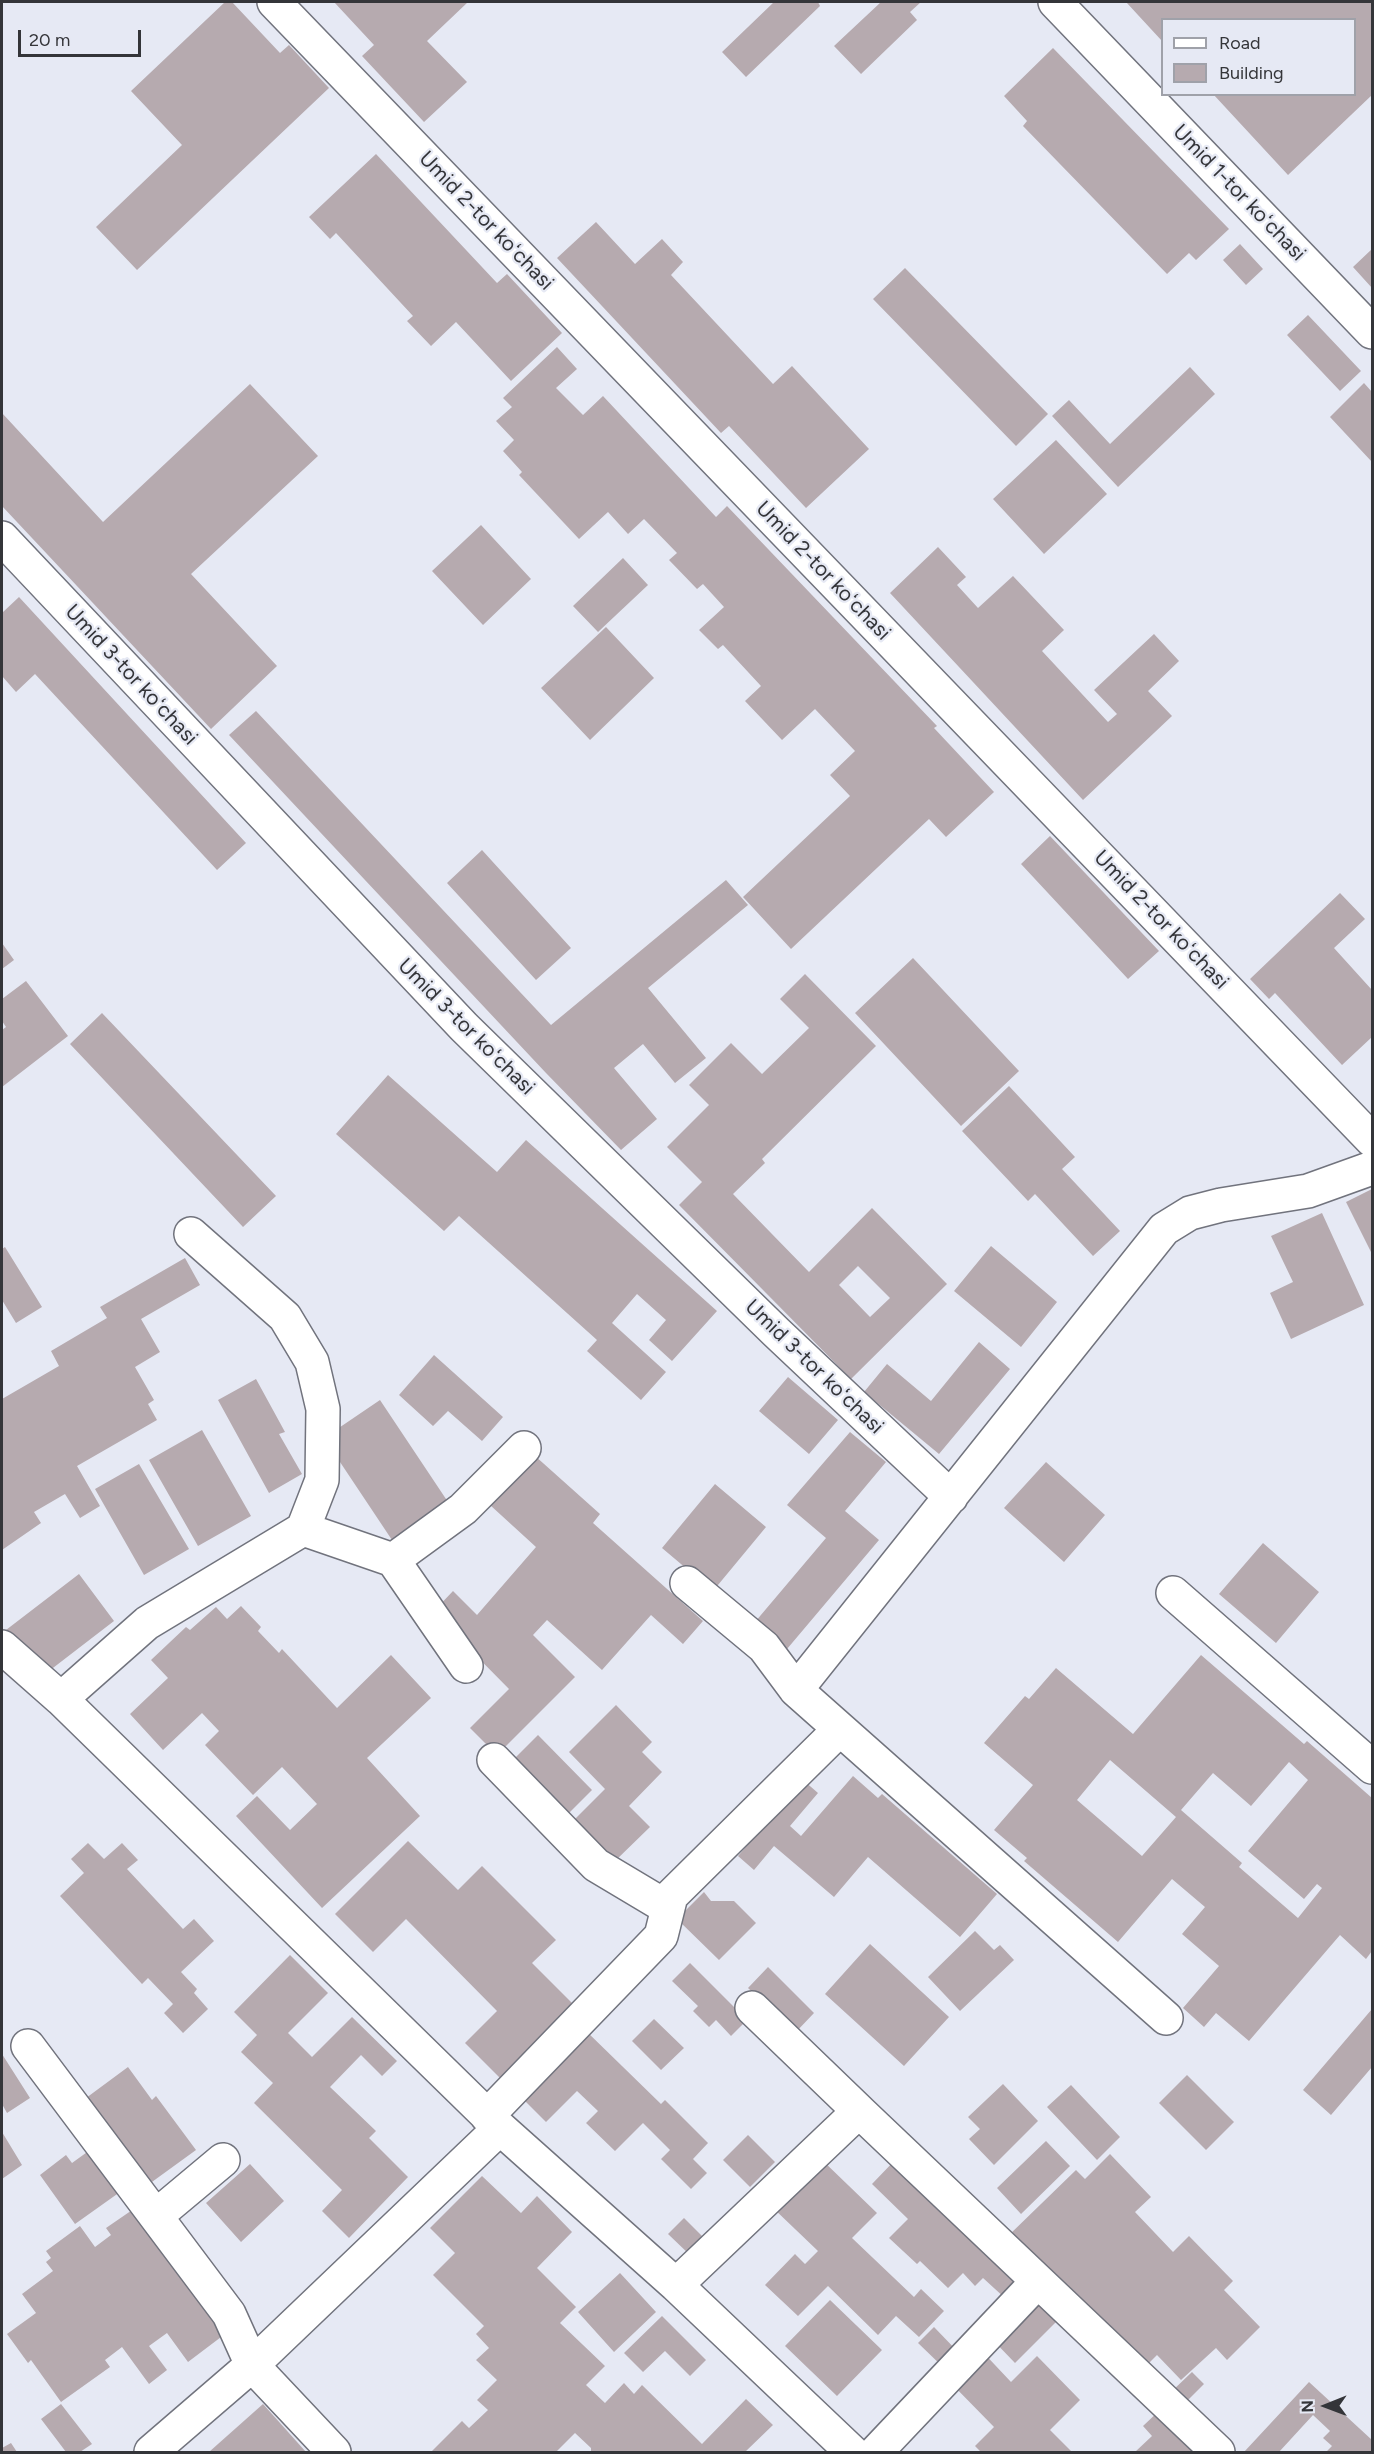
<!DOCTYPE html>
<meta charset="utf-8">
<style>
body{margin:0}
#map{position:relative;width:1374px;height:2454px;overflow:hidden;background:#e6e9f4;font-family:Figtree,sans-serif}
canvas{display:block}
.frame{position:absolute;inset:0;border:3px solid #343539;pointer-events:none}
.legend{position:absolute;left:1161px;top:18px;width:195px;height:78px;box-sizing:border-box;background:#e6e9f4;border:2px solid #9fa1a9;margin:0;padding:8px 10px;list-style:none;font-size:18px;color:#343539}
.legend li{display:flex;align-items:center;gap:12px;height:30px}
.legend b{width:30px;border:2px solid #9fa1a9}
.north{position:absolute;left:1296px;top:2376px;width:60px;height:60px;-webkit-text-stroke:4px #e6e9f4;paint-order:stroke;rotate:269deg;font-size:16px;font-weight:700;line-height:24px;text-align:center;color:#343539}
.north::after{content:'';display:block;margin:auto;width:21px;height:27px;background:#343539;clip-path:polygon(50% 0,100% 100%,50% 72%,0 100%)}
.scale{position:absolute;left:18px;top:30px;width:123px;height:27px;box-sizing:border-box;border:3px solid #343539;border-top:0;padding-left:8px;font-size:18px;line-height:21px;white-space:nowrap;color:#343539;-webkit-text-stroke:4px #e6e9f4;paint-order:stroke}
</style>
<div id="map">
<canvas width="1374" height="2454"></canvas>
<div class="frame"></div>
<ul class="legend">
<li><b style="height:8px;background:#fff"></b>Road</li>
<li><b style="height:16px;background:#b6aaaf"></b>Building</li>
</ul>
<div class="north">N</div>
<div class="scale">20 m</div>
</div>
<script>
const g = document.querySelector('canvas').getContext('2d');
g.lineJoin = 'round';
function paint(path, color) {
  g.fillStyle = color;
  g.fill(path, 'evenodd');
}
function toPath(rows) {
  const path = new Path2D();
  for (const r of rows) {
    path.moveTo(r[0], r[1]);
    for (let i = 2; i < r.length; i += 2) path.lineTo(r[i], r[i + 1]);
  }
  return path;
}
function trace(path, color, width, dash) {
  g.strokeStyle = color;
  g.lineWidth = width;
  g.lineCap = dash ? 'butt' : 'round';
  g.setLineDash(dash || []);
  g.stroke(path);
}
function drawText(font, color, halo, rows, align = 'center') {
  g.font = font + ' Figtree,sans-serif';
  g.lineWidth = 4.5;
  g.setLineDash([]);
  g.textBaseline = 'middle';
  g.strokeStyle = halo;
  g.fillStyle = color;
  for (const [text, x, y, turn = 0] of rows) {
    g.save();
    g.translate(x, y);
    g.rotate((+turn || 0) * Math.PI / 180);
    g.textAlign = isNaN(turn) ? turn : align;
    if (halo) g.strokeText(text, 0, 0);
    g.fillText(text, 0, 0);
    g.restore();
  }
}
paint(toPath([
 [225,2,232,2,280,53,289,45,329,88,137,270,96,227,182,145,131,91],
 [334,2,468,2,427,41,467,82,424,122,362,56,374,45],
 [774,2,818,2,820,6,746,77,722,52],
 [881,2,921,2,910,12,917,20,861,74,834,46],
 [1126,2,1372,2,1372,95,1288,175,1213,94,1354,94,1354,20,1162,20,1162,41],
 [1053,48,1229,229,1196,260,1189,253,1167,274,1023,126,1027,121,1004,96],
 [376,154,497,283,507,274,562,333,511,381,456,322,431,346,407,321,413,316,336,233,330,239,309,217],
 [596,222,635,264,662,239,683,262,671,275,773,384,792,366,869,449,806,508,729,426,721,433,557,258],
 [1240,244,1263,269,1246,285,1223,260],
 [1372,249,1372,288,1353,267],
 [905,268,1048,414,1016,446,873,299],
 [1308,315,1361,371,1340,391,1287,335],
 [557,347,577,369,556,388,583,415,603,396,716,517,727,506,937,726,934,728,994,792,946,837,929,819,791,949,743,897,850,796,830,775,855,751,815,709,782,740,745,701,761,686,723,645,718,649,699,630,724,607,703,584,697,589,669,560,677,553,644,519,628,534,608,512,579,539,519,475,522,472,503,451,514,440,496,421,512,407,503,398],
 [1190,367,1215,394,1118,487,1052,416,1069,400,1110,444],
 [1364,383,1372,392,1372,462,1330,417],
 [250,384,318,456,191,574,277,666,211,729,2,506,2,413,103,522],
 [1056,440,1107,494,1044,554,993,499],
 [481,525,531,579,483,625,432,571],
 [938,547,966,577,957,585,978,608,1013,576,1064,630,1042,651,1108,722,1117,714,1094,690,1154,634,1179,661,1148,691,1172,716,1083,800,890,593],
 [623,558,648,585,598,632,573,606],
 [19,597,246,843,217,870,35,674,16,692,2,676,2,613],
 [606,627,654,678,590,740,541,688],
 [256,711,551,1025,726,880,748,905,648,988,706,1058,675,1083,643,1044,614,1068,657,1119,621,1150,546,1073,229,735],
 [1050,836,1159,951,1128,979,1021,864],
 [482,850,571,948,536,980,447,883],
 [1340,893,1365,919,1334,948,1372,990,1372,1037,1342,1065,1275,993,1269,999,1250,979],
 [2,943,14,960,2,969],
 [913,958,1019,1071,961,1126,855,1013],
 [805,974,876,1046,762,1159,765,1163,733,1194,809,1272,872,1208,947,1284,851,1379,679,1205,702,1182,667,1147,709,1105,689,1085,731,1043,762,1074,809,1028,780,999],
 [858,1266,890,1298,870,1317,839,1285],
 [26,981,68,1036,2,1087,2,1030,6,1027,2,1021,2,999],
 [102,1013,276,1196,243,1227,70,1044],
 [388,1075,497,1172,526,1140,717,1311,672,1361,649,1340,666,1320,637,1294,612,1323,666,1372,641,1400,587,1351,597,1340,459,1216,444,1231,336,1134],
 [1009,1086,1075,1157,1062,1169,1120,1231,1093,1256,1035,1194,1028,1201,962,1131],
 [1372,1189,1372,1254,1346,1202],
 [1322,1213,1364,1305,1291,1339,1270,1293,1293,1282,1271,1236],
 [991,1246,1057,1302,1021,1347,954,1291],
 [5,1247,42,1307,16,1323,2,1300,2,1249],
 [185,1258,200,1285,141,1319,160,1352,135,1367,154,1400,148,1404,157,1420,77,1466,100,1506,80,1518,65,1494,34,1512,41,1523,2,1550,2,1399,59,1366,51,1351,107,1318,100,1307],
 [979,1342,1010,1369,939,1454,864,1392,887,1364,931,1401],
 [434,1355,503,1417,482,1441,448,1411,433,1426,399,1395],
 [788,1377,838,1420,809,1454,759,1411],
 [256,1379,285,1432,279,1434,302,1474,269,1493,218,1400],
 [380,1400,448,1502,392,1540,324,1438],
 [202,1430,251,1516,198,1546,149,1460],
 [850,1432,886,1462,845,1511,879,1540,787,1649,755,1622,826,1538,787,1505],
 [534,1455,600,1514,593,1523,703,1621,683,1644,651,1615,602,1670,547,1620,533,1635,575,1677,497,1755,470,1728,509,1689,433,1612,453,1591,477,1615,536,1547,490,1505],
 [1046,1462,1105,1515,1064,1562,1004,1508],
 [139,1464,189,1549,144,1575,95,1489],
 [715,1484,766,1527,713,1591,662,1548],
 [1263,1543,1319,1592,1276,1643,1219,1594],
 [79,1574,114,1621,49,1671,6,1630],
 [241,1606,261,1627,258,1631,279,1653,282,1649,337,1708,391,1655,431,1698,367,1758,420,1816,322,1908,236,1816,257,1796,290,1830,317,1804,282,1767,253,1795,205,1745,219,1731,202,1713,163,1750,130,1714,168,1678,151,1660,186,1627,190,1630,216,1607,227,1619],
 [1201,1655,1304,1744,1307,1741,1372,1798,1372,1951,1366,1959,1340,1935,1249,2041,1216,2013,1204,2027,1183,2008,1219,1966,1182,1934,1205,1907,1172,1879,1118,1942,1024,1861,1027,1858,994,1830,1033,1785,984,1743,1025,1696,1029,1699,1056,1668,1133,1734],
 [1110,1760,1176,1817,1142,1856,1077,1800],
 [1289,1762,1308,1780,1248,1851,1304,1899,1317,1884,1322,1888,1298,1918,1239,1867,1242,1863,1181,1810,1213,1773,1251,1806],
 [616,1705,652,1742,642,1752,662,1772,629,1806,650,1827,613,1863,572,1822,605,1789,569,1752],
 [538,1735,592,1790,566,1816,512,1761],
 [853,1776,878,1798,882,1794,997,1894,960,1937,868,1857,834,1897,774,1846,754,1870,738,1856,803,1780,818,1793,790,1826,801,1836],
 [408,1841,458,1890,482,1866,556,1940,532,1963,579,2010,506,2084,465,2043,497,2011,406,1919,373,1952,335,1914],
 [88,1843,104,1859,122,1843,138,1860,127,1869,183,1929,194,1919,214,1941,181,1972,197,1989,194,1993,208,2009,183,2033,164,2013,173,2004,148,1978,142,1984,60,1896,84,1873,71,1859],
 [704,1892,711,1901,734,1901,756,1923,719,1960,677,1919],
 [975,1931,994,1950,1000,1945,1014,1960,960,2011,928,1977],
 [870,1944,949,2017,904,2066,825,1994],
 [290,1955,328,1993,288,2033,312,2057,352,2017,397,2061,382,2076,361,2055,330,2087,376,2131,369,2138,408,2177,349,2238,322,2211,342,2190,254,2103,273,2083,241,2052,257,2035,234,2012],
 [690,1963,747,2020,731,2036,716,2020,709,2027,693,2011,698,2006,672,1981],
 [768,1967,814,2013,795,2033,748,1988],
 [1372,2009,1372,2067,1331,2115,1303,2090],
 [654,2019,684,2048,661,2070,632,2041],
 [583,2028,661,2104,665,2100,708,2143,693,2159,707,2173,691,2189,661,2159,670,2150,643,2123,615,2151,586,2123,598,2111,577,2091,546,2122,518,2094],
 [2,2054,30,2098,7,2113,2,2104],
 [128,2067,152,2100,156,2096,196,2150,145,2187,82,2101],
 [1187,2075,1234,2122,1206,2150,1159,2103],
 [1003,2084,1038,2121,994,2165,969,2139,980,2129,968,2117],
 [1071,2085,1120,2137,1097,2160,1047,2107],
 [2,2132,22,2165,2,2179],
 [748,2135,775,2162,750,2187,723,2160],
 [1046,2141,1070,2166,1021,2214,997,2188],
 [90,2150,120,2192,75,2224,40,2175,66,2155,72,2163],
 [1110,2154,1151,2197,1135,2212,1173,2252,1189,2236,1233,2281,1224,2290,1260,2327,1227,2360,1216,2348,1181,2380,1157,2355,1139,2373,1007,2237,1076,2170,1085,2179],
 [820,2158,877,2213,852,2238,914,2297,921,2289,944,2311,919,2337,896,2316,878,2335,828,2286,798,2316,765,2285,795,2254,805,2264,818,2251,772,2207],
 [896,2159,1023,2282,1006,2299,983,2278,975,2286,963,2273,948,2288,920,2261,917,2264,889,2238,908,2219,872,2184],
 [250,2164,284,2201,241,2242,206,2203],
 [482,2176,521,2213,537,2196,572,2232,537,2268,576,2307,560,2323,605,2366,586,2385,605,2403,624,2383,634,2394,642,2385,702,2444,746,2399,773,2425,745,2452,591,2452,591,2448,575,2433,556,2452,431,2452,462,2421,469,2428,488,2410,477,2400,497,2380,476,2360,489,2348,476,2334,484,2326,433,2275,455,2253,430,2228],
 [138,2206,229,2331,188,2362,167,2333,149,2346,167,2370,149,2384,122,2347,105,2360,110,2367,61,2402,31,2360,28,2363,7,2334,36,2313,22,2294,53,2271,46,2262,51,2258,46,2251,80,2226,95,2247,111,2235,106,2228],
 [684,2218,706,2240,691,2256,668,2234],
 [620,2273,656,2312,614,2352,578,2312],
 [1034,2291,1060,2318,1015,2363,989,2336],
 [830,2300,882,2350,837,2396,785,2346],
 [662,2316,706,2360,690,2376,665,2351,643,2372,624,2353],
 [934,2327,960,2354,945,2369,918,2343],
 [979,2348,1011,2382,1037,2356,1080,2400,1050,2430,1072,2452,981,2452,975,2446,994,2427,947,2379],
 [1192,2372,1204,2384,1183,2405,1171,2392],
 [1309,2382,1372,2440,1372,2452,1326,2452,1332,2446,1323,2438,1330,2431,1313,2415,1279,2452,1244,2452],
 [61,2404,92,2444,80,2452,66,2452,41,2419],
 [263,2404,306,2452,209,2452],
 [1160,2410,1202,2452,1135,2452,1152,2436,1143,2426],
 [11,2443,17,2452,2,2452,2,2448]
]), '#b6aaaf');
const minor = toPath([
 [274,2,1372,1140],
 [1055,2,1372,332],
 [2,538,464,1027,776,1332,951,1497],
 [303,1529,393,1560,463,1509,524,1448],
 [393,1560,466,1666],
 [687,1583,764,1647,796,1690],
 [1173,1593,1372,1767],
 [2,1647,61,1699,500,2128,676,2285,852,2452],
 [61,1699,147,1623,303,1529,322,1480,323,1409,312,1362,285,1317,191,1234],
 [494,1760,596,1865,668,1908],
 [1166,2018,796,1690,1164,1229,1190,1213,1221,1205,1308,1191,1372,1168],
 [28,2046,229,2314,252,2365,334,2452],
 [859,2111,1218,2452],
 [487,2116,661,1936,671,1896,840,1729],
 [156,2216,223,2160],
 [676,2285,859,2111,752,2008],
 [151,2452,252,2365,500,2128],
 [876,2452,1038,2281]
]);
trace(minor, '#71737d', 36);
trace(minor, '#fff', 33);
drawText('21px', '#343539', '#e6e9f4', [
 ["Umid 1-tor koʻchasi",1239,193,46],
 ["Umid 2-tor koʻchasi",486,221,46],
 ["Umid 2-tor koʻchasi",823,571,46],
 ["Umid 3-tor koʻchasi",131,675,47],
 ["Umid 2-tor koʻchasi",1161,920,46],
 ["Umid 3-tor koʻchasi",466,1027,45],
 ["Umid 3-tor koʻchasi",814,1367,44]
]);
</script>
